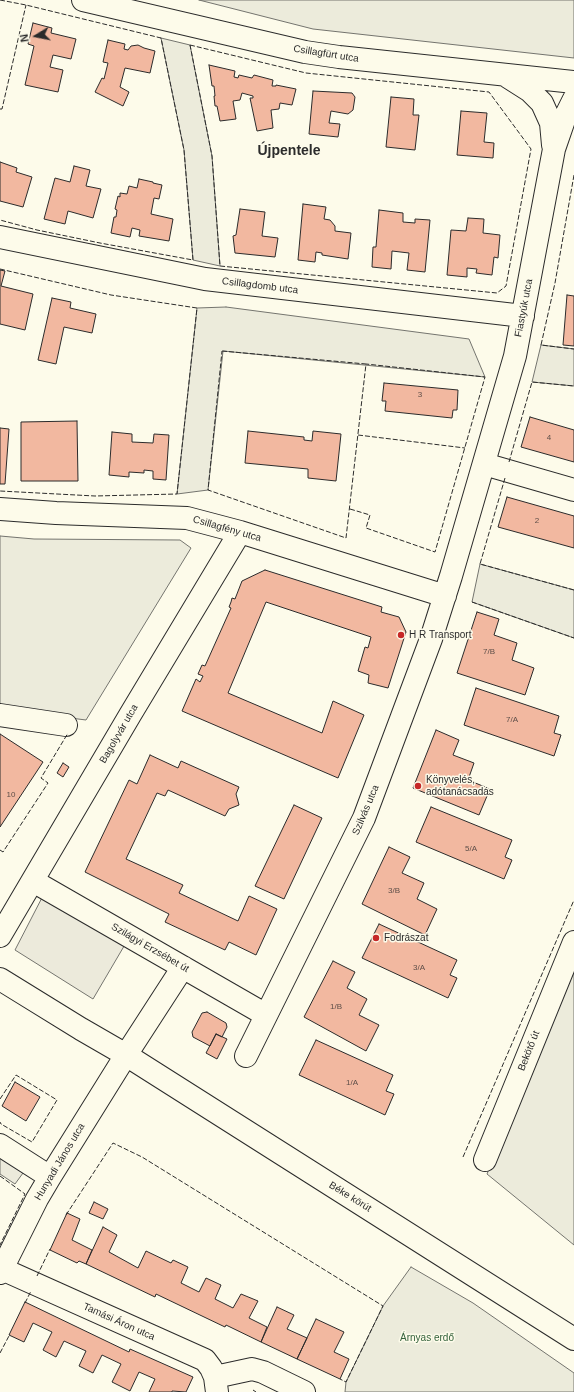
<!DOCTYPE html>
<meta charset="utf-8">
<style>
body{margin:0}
#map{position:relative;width:574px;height:1392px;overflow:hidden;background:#fdfbea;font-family:Arial,sans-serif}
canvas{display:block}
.north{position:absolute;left:16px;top:16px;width:40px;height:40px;-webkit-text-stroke:3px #fdfbea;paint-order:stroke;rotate:260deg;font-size:11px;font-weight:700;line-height:16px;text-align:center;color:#2b2b2b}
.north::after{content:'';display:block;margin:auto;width:14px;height:18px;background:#2b2b2b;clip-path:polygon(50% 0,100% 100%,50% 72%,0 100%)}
</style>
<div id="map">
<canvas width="574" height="1392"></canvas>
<div class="north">N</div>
</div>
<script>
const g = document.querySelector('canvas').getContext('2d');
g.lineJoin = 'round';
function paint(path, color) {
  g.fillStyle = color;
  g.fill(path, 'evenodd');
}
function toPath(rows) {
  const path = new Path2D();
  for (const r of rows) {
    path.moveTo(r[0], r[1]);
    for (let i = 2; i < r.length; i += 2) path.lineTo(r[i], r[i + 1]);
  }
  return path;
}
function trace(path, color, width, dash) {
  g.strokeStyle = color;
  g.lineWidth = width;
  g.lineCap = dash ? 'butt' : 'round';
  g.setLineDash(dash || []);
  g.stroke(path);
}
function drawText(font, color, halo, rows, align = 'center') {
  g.font = font + ' Arial,sans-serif';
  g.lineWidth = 3;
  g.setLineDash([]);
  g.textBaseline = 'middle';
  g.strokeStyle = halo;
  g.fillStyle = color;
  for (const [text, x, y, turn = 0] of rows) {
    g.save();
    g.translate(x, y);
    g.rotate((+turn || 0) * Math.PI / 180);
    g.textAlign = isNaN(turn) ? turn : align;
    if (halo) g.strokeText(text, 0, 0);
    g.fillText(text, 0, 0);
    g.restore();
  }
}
const green = toPath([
 [199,0,574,0,574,58,313,29,199,0],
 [161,38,190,45,212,156,220,266,193,260,184,150,161,38],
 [226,307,469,339,485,377,223,351,208,490,177,494,197,308,226,307],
 [541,345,574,349,574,386,532,382,541,345],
 [0,536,34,539,180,540,191,548,86,720,0,709,0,536],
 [480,564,574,590,574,638,472,602,480,564],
 [574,962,574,1245,487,1174,574,962],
 [411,1267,473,1303,574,1373,574,1392,345,1392,346,1382,383,1306,411,1267]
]);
paint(green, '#ecebdb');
trace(green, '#74746e', 1);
const parking = toPath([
 [47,888,130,936,93,999,15,950,47,888],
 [0,1156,23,1173,15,1184,0,1174,0,1156]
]);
paint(parking, '#eceadb');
trace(parking, '#74746e', 1);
const building = toPath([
 [33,23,52,28,51,33,76,39,71,59,53,55,50,67,63,70,58,92,25,85,34,46,28,44,33,23],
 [108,40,125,44,124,49,128,50,131,46,138,45,144,48,155,51,150,73,125,68,120,87,129,92,123,106,95,92,102,78,104,79,108,63,103,62,108,40],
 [209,65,235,71,234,77,238,78,239,75,252,78,254,75,273,80,272,86,276,86,276,85,296,89,292,105,280,103,279,109,271,110,273,128,257,131,250,98,253,98,253,96,242,93,240,100,233,101,236,119,220,121,217,106,215,106,214,96,215,96,214,86,212,86,209,65],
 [313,91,352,93,355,97,353,110,348,114,331,111,329,123,340,124,338,137,309,134,313,91],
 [391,97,414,99,413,115,419,115,415,150,386,147,391,97],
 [461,111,487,113,484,142,494,143,493,158,457,155,461,111],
 [0,162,17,168,16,172,32,177,23,207,0,201,0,162],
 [74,166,90,170,86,186,101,189,93,218,68,211,65,224,44,219,55,178,70,182,74,166],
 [139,179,153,182,153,183,162,185,159,199,154,198,151,214,173,219,169,241,139,236,140,230,132,228,130,237,111,233,114,217,116,217,117,210,115,209,118,196,120,197,120,193,127,194,129,186,137,188,139,179],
 [303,204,326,207,324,219,330,220,335,226,335,231,351,233,348,259,322,255,322,253,316,252,315,262,298,260,303,204],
 [240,209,265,212,262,236,278,238,275,257,235,253,233,236,236,235,240,209],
 [379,210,403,213,403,222,415,223,415,219,430,220,425,272,407,270,409,253,392,251,391,269,372,267,373,247,376,247,379,210],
 [468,218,484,219,483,233,500,235,498,258,494,257,492,275,476,273,477,269,467,268,467,277,447,275,451,230,466,231,468,218],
 [0,270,5,271,1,286,33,294,25,330,0,324,0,270],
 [567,295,574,296,574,346,563,345,567,295],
 [52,298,71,302,70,308,96,314,92,333,64,327,56,364,38,360,52,298],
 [384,383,458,390,457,410,453,410,452,418,385,411,386,401,382,401,384,383],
 [530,417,574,430,574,462,521,447,530,417],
 [77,421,78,481,21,481,21,422,77,421],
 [0,428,9,429,5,484,0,484,0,428],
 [248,431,304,437,304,440,312,441,313,431,341,434,336,481,308,478,308,469,245,463,248,431],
 [112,432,132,434,132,442,153,443,154,434,169,435,166,480,153,479,153,471,144,470,144,473,129,472,129,477,109,475,112,432],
 [507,497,574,516,574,548,498,527,507,497],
 [265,570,382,607,381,612,399,617,406,632,388,688,368,683,369,675,358,671,365,647,368,648,371,637,266,602,228,693,322,733,333,701,364,715,338,778,182,711,196,679,200,682,203,676,198,674,202,665,205,666,231,608,229,607,231,602,232,598,235,599,242,581,265,570],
 [477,612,499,619,494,635,517,643,512,660,534,668,525,695,457,673,477,612],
 [476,688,559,716,554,733,561,735,554,756,464,725,476,688],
 [436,730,459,740,453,755,474,763,468,780,490,789,479,815,413,788,436,730],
 [0,734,43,762,0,827,0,734],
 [150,755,178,768,181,761,239,787,236,794,239,805,229,809,225,816,168,790,165,796,157,793,126,859,183,885,179,893,238,921,249,896,277,909,256,955,229,942,225,950,165,922,169,914,85,872,129,780,137,784,150,755],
 [63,763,69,767,63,777,57,773,63,763],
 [294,805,322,818,284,899,255,886,294,805],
 [431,807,512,840,505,857,512,860,504,879,416,842,431,807],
 [389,847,410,857,402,873,424,883,417,899,437,909,425,935,362,904,389,847],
 [379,924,457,960,450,975,457,978,448,998,362,958,379,924],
 [333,961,355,972,347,988,367,999,359,1015,379,1025,366,1051,304,1017,333,961],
 [207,1012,226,1023,227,1027,222,1037,216,1034,210,1046,193,1037,192,1032,202,1013,207,1012],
 [216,1034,227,1039,217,1059,206,1053,216,1034],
 [316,1040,393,1075,386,1091,394,1094,385,1115,299,1075,316,1040],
 [15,1082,40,1097,26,1121,2,1106,15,1082],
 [94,1202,108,1209,103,1219,89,1213,94,1202],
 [67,1213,80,1219,72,1240,92,1250,86,1264,79,1261,77,1263,50,1250,67,1213],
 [103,1227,117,1235,109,1252,138,1268,146,1251,171,1263,173,1260,188,1267,181,1283,199,1292,206,1278,221,1285,215,1299,233,1308,241,1294,258,1301,249,1318,267,1327,261,1342,226,1325,225,1327,156,1294,155,1297,86,1264,103,1227],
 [25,1302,129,1352,130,1349,193,1377,186,1392,172,1391,172,1392,149,1392,155,1379,139,1372,130,1391,112,1382,121,1364,102,1355,93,1373,79,1366,86,1351,64,1341,56,1357,43,1350,52,1332,33,1323,24,1342,9,1335,25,1302],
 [277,1307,294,1315,287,1329,307,1338,297,1359,261,1342,277,1307],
 [316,1319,344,1332,334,1352,349,1359,340,1379,297,1359,316,1319]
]);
paint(building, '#f2b8a0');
trace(building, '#2b2b2b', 1);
const minor = toPath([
 [83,0,305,52,339,57,574,82],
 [508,77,530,91,542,103,551,123,553,145],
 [0,237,205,279,523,316],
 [484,464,574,490],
 [0,509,56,513,187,518,240,532,445,596],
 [0,715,66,725],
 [33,881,266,1015],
 [0,936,130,715,240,532],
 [0,979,81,1029,126,1055,574,1339],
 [246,1056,364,818,431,639,451,576,515,356,554,149,565,117,574,99],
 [0,1145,50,1177],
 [485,1160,574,942],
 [2,1269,205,1360,211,1368,215,1377,217,1392],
 [0,1273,37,1199,50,1177,126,1055,183,967],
 [215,1377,252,1369,263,1372,304,1392]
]);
trace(minor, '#2b2b2b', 24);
trace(minor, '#fdfbea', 22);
trace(toPath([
 [0,0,26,5,161,38,184,150,193,260,100,243,37,230,0,220],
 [190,45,306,73,489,92,531,149,506,286,497,293,220,266,212,156,190,45],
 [0,109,2,109,26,5],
 [574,175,555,283,541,345,574,349],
 [0,269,111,295,197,308,177,494,95,496,0,491],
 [222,351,366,364,346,538,208,490,222,351],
 [358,435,465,448],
 [509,462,532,382,574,386],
 [505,478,480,564,574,590],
 [350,509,370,515,366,528,435,552,485,377,366,364],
 [472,602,574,638],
 [0,850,3,852,48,783,41,778,68,733],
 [0,1099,16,1075,57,1100,32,1142,1,1124,0,1122],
 [463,1157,574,900],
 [0,1176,25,1194,0,1245],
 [66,1215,113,1143,142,1157,383,1306,346,1382,340,1379],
 [37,1276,50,1249],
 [25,1303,31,1291],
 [0,1353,10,1334],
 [253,1390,256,1392]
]), '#2b2b2b', 1, [5, 2]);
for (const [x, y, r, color] of [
 [401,635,4,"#c62828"],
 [418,786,4,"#c62828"],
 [376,938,4,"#c62828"]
]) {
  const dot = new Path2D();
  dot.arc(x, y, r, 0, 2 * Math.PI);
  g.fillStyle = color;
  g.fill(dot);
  trace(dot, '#fdfbea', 1.5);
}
drawText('8px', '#5d4e48', null, [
 ["3",420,395],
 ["4",549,438],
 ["2",537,521],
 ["7/B",489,652],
 ["7/A",512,720],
 ["10",11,795],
 ["5/A",471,849],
 ["3/B",394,891],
 ["3/A",419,968],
 ["1/B",336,1007],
 ["1/A",352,1083]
]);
drawText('10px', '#2b2b2b', '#fdfbea', [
 ["Csillagfürt utca",326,54,9],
 ["Csillagdomb utca",260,286,7],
 ["Fiastyúk utca",524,308,-79],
 ["Csillagfény utca",227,529,16],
 ["Bagolyvár utca",119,734,-60],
 ["Szilvás utca",366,810,-67],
 ["Szilágyi Erzsébet út",150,948,30],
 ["Bekötő út",529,1051,-68],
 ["Hunyadi János utca",60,1162,-59],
 ["Béke körút",350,1197,32],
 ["Tamási Áron utca",119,1322,24]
]);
drawText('10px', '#2b2b2b', '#fdfbea', [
 ["H R Transport",409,635],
 ["Könyvelés,",426,780],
 ["adótanácsadás",426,792],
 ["Fodrászat",384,938]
], 'left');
drawText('10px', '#34623c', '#fdfbea', [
 ["Árnyas erdő",427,1338]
]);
drawText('bold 14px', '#2b2b2b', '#fdfbea', [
 ["Újpentele",289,151]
]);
</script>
